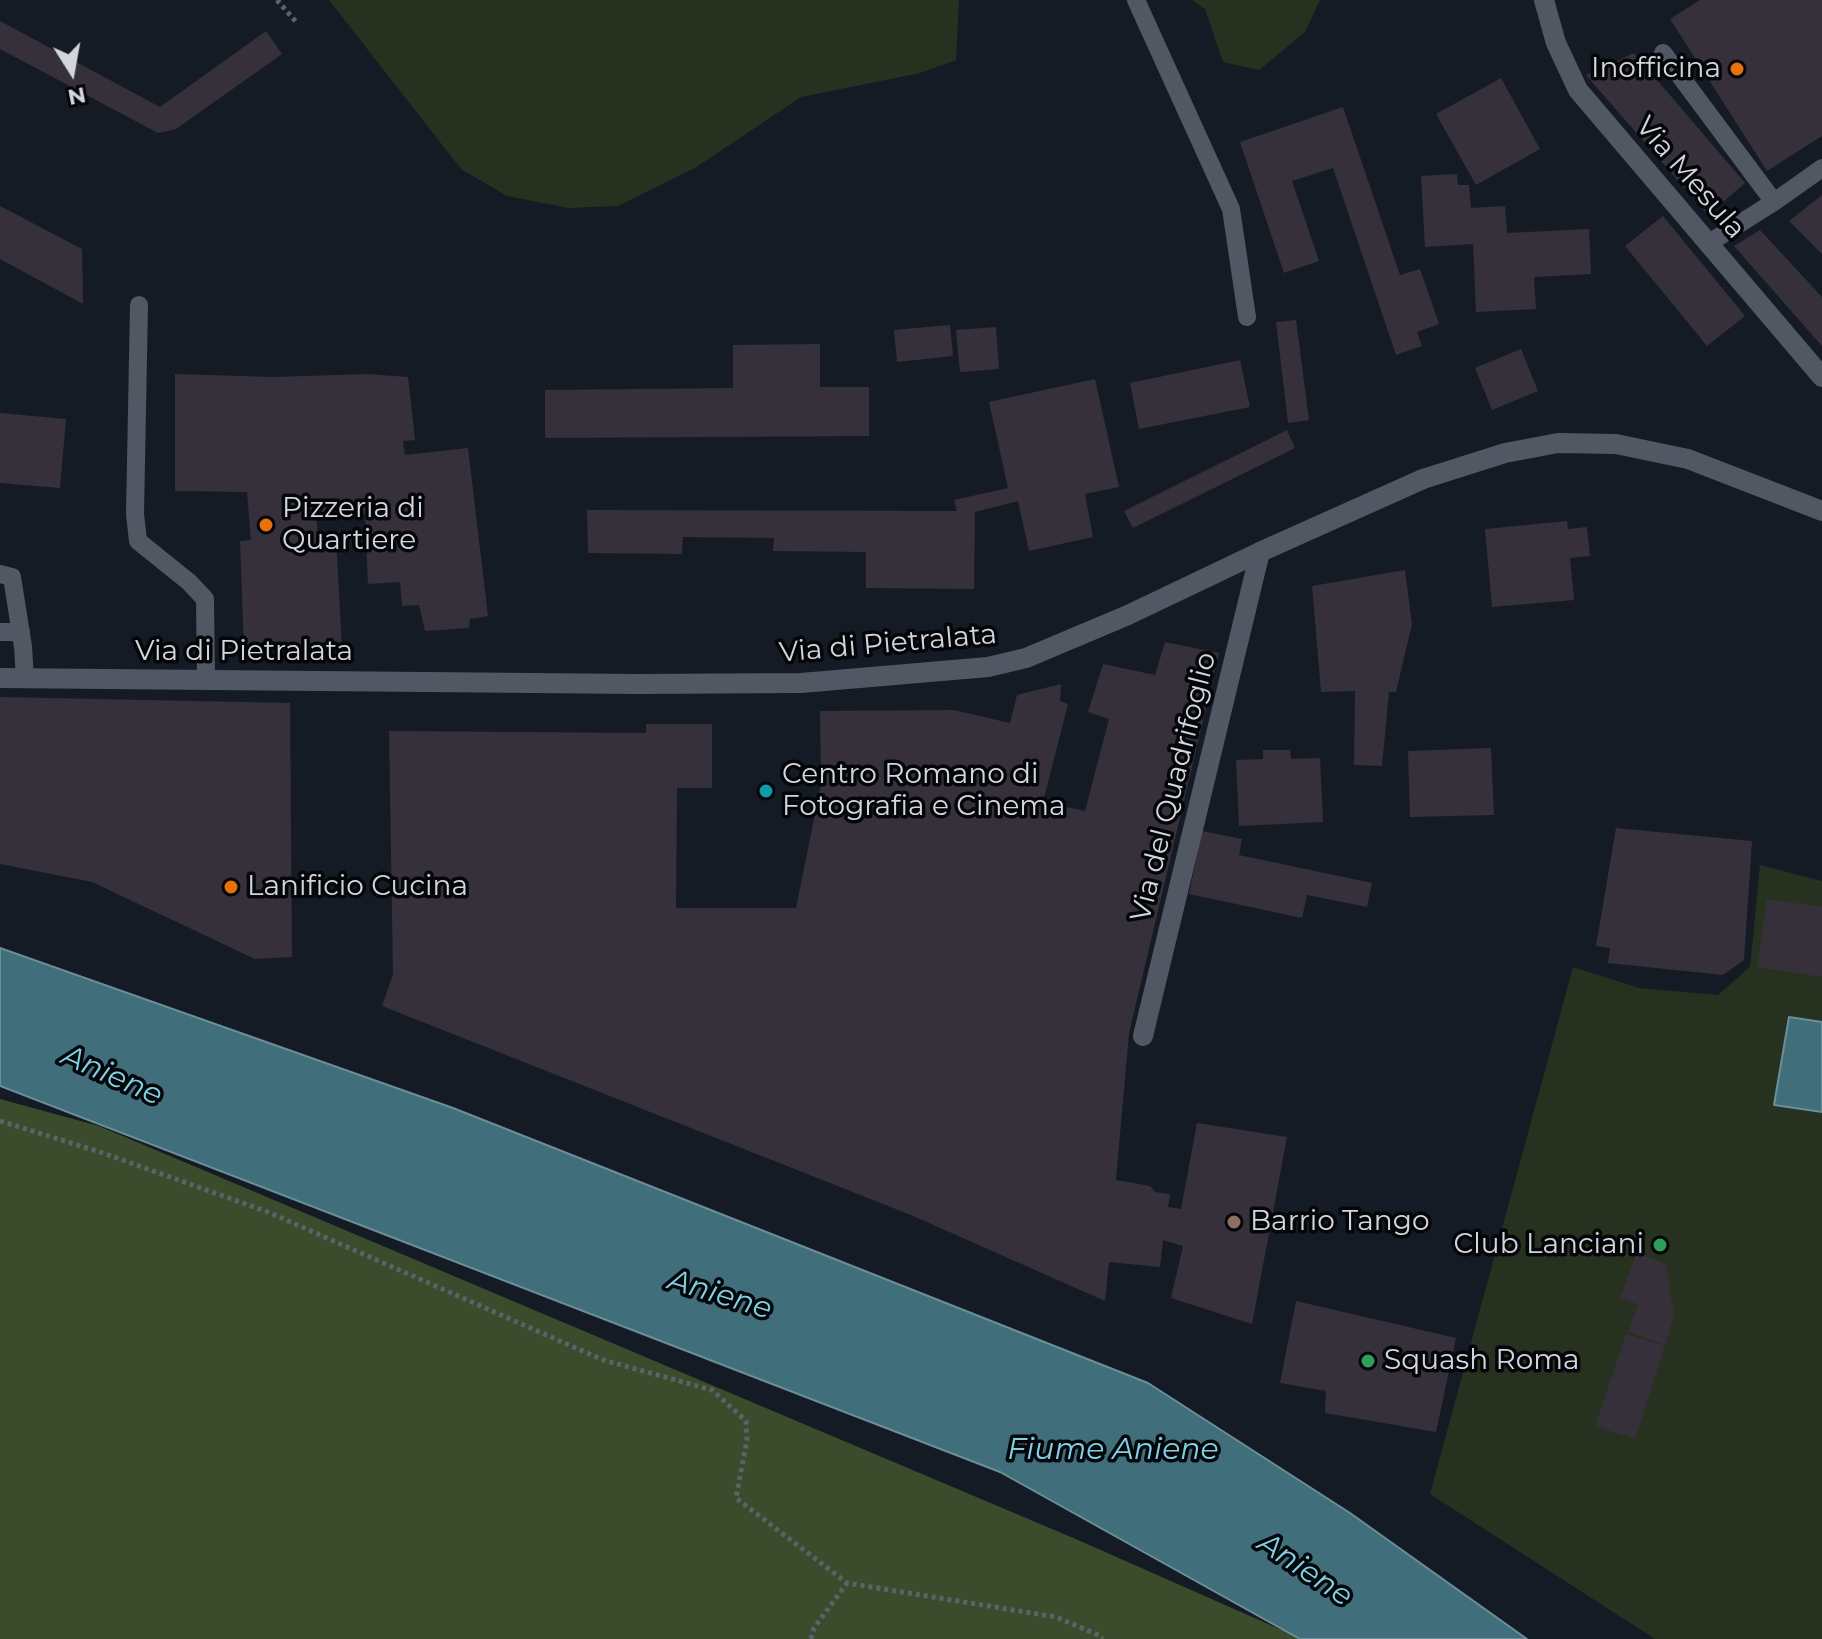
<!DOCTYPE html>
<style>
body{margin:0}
#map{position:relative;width:1822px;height:1639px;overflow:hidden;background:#151b24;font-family:Montserrat,sans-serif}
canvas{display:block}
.north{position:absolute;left:32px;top:32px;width:80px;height:80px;-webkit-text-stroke:6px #040609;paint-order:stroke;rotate:169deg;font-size:22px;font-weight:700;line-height:32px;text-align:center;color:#d3d7dd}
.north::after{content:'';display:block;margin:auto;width:28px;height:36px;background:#d3d7dd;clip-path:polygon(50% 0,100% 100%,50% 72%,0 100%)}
</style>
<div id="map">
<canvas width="1822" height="1639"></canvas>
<div class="north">N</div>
</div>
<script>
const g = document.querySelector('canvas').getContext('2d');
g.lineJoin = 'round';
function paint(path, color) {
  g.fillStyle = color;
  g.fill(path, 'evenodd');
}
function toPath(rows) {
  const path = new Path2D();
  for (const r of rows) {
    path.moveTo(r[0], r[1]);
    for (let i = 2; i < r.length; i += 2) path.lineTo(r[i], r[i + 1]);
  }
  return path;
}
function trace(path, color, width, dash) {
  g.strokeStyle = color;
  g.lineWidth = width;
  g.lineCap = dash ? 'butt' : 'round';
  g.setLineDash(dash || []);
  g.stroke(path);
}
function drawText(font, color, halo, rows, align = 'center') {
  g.font = font + ' Montserrat,sans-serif';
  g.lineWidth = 7;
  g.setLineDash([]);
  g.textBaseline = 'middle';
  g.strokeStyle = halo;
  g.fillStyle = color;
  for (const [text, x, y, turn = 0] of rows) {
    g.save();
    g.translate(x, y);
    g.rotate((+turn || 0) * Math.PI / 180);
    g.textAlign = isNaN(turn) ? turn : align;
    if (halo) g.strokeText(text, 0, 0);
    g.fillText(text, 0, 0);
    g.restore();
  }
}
paint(toPath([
 [329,0,959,0,956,60,920,73,801,97,695,168,618,206,568,208,507,196,461,169],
 [1192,0,1320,0,1305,32,1259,70,1223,62,1205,9],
 [1760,865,1822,881,1822,1639,1655,1639,1430,1494,1573,967,1639,988,1718,995,1750,967]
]), '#27311f');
paint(toPath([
 [0,1099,99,1126,1078,1540,1302,1639,0,1639]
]), '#3a4c2c');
const water = toPath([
 [0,948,453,1108,1148,1383,1350,1513,1527,1639,1300,1639,1000,1472,0,1086,0,948],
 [1789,1017,1822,1022,1822,1112,1774,1105,1789,1017]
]);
paint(water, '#406f7b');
trace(water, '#6c8e98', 2);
paint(toPath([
 [1700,0,1822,0,1822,136,1767,171,1670,19],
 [0,21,160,107,266,31,282,54,176,129,158,133,0,49],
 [1634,53,1745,183,1708,215,1586,75],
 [1501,78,1540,149,1476,185,1436,114],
 [1343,107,1400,275,1420,269,1439,324,1417,332,1422,346,1396,355,1333,168,1292,181,1319,261,1284,273,1240,142],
 [1457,174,1458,185,1469,185,1471,208,1505,206,1507,233,1589,229,1591,274,1534,277,1536,309,1476,312,1473,244,1425,247,1421,176],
 [1822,195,1822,254,1789,221],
 [0,206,82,249,83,304,0,259],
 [1663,216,1745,316,1707,346,1625,246],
 [1760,230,1822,297,1822,346,1734,246],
 [1296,320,1309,420,1288,423,1276,322],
 [950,325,953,356,897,362,894,330],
 [996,327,999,369,960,372,956,330],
 [820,344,820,387,869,387,869,436,545,438,545,390,733,388,733,345],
 [1521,349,1538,391,1492,410,1475,368],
 [1240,360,1250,407,1139,429,1130,383],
 [175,374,273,377,368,374,408,377,415,440,403,441,405,455,468,448,488,616,470,619,469,628,425,631,419,605,402,606,400,582,368,584,365,514,316,514,318,536,336,537,342,649,244,649,240,541,251,540,247,492,175,491],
 [1095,379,1119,487,1085,494,1093,537,1029,551,1018,501,975,512,974,589,866,588,866,552,773,551,774,538,683,537,682,554,588,553,587,510,957,511,954,500,1008,488,989,402],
 [0,413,66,419,60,488,0,483],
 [1287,430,1295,448,1133,528,1124,511],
 [1567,521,1568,529,1587,527,1590,556,1570,558,1574,600,1492,607,1485,529],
 [1405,570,1412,624,1396,692,1389,692,1382,766,1354,765,1355,691,1321,692,1312,586],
 [1165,642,1219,653,1129,1033,1116,1180,1150,1186,1155,1192,1170,1194,1168,1207,1181,1209,1197,1123,1287,1137,1252,1324,1171,1298,1183,1246,1163,1240,1160,1267,1109,1262,1105,1301,911,1215,382,1006,393,974,389,731,646,733,646,724,712,724,712,788,677,788,676,908,796,908,821,784,820,711,953,710,1010,723,1017,695,1061,684,1060,701,1068,704,1043,802,1085,811,1109,719,1088,712,1103,664,1155,675],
 [0,697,290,703,292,957,255,959,92,882,0,864],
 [1491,748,1494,815,1410,817,1408,751],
 [1263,750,1290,750,1291,759,1320,758,1323,822,1239,826,1236,760,1263,759],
 [1616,828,1752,841,1744,960,1723,975,1608,963,1610,948,1596,946],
 [1202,831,1242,839,1239,855,1372,883,1367,907,1307,895,1302,918,1189,894],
 [1767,899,1822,907,1822,977,1757,967],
 [1637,1253,1666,1264,1674,1316,1665,1345,1628,1332,1638,1304,1620,1298],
 [1296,1301,1456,1338,1436,1432,1325,1413,1326,1391,1280,1383],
 [1626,1334,1665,1346,1635,1439,1595,1426]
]), '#36303b');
trace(toPath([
 [277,0,298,24],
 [0,1121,100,1152,268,1212,603,1360,712,1390,746,1421,747,1440,736,1498,847,1583,1056,1617,1096,1634,1103,1639],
 [811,1639,814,1628,847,1583]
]), '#5c626a', 5, [4, 4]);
trace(toPath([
 [1136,0,1231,209,1247,317],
 [1663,53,1774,202],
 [1709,243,1774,202,1822,168],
 [139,305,135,514,138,541,189,582,205,599,206,680],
 [0,574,12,577,23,647,25,679],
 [0,632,21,632]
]), '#515863', 18);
trace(toPath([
 [1544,0,1556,43,1578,90,1822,377],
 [1143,1036,1260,552]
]), '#515863', 20);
trace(toPath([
 [0,678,638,684,801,683,988,667,1026,658,1128,615,1260,552,1423,479,1505,453,1558,443,1616,444,1688,459,1822,511]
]), '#515863', 20);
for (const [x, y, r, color] of [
 [1737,69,8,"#e8710a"],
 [266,525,8,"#e8710a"],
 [766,791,8,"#0f9aa8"],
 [231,887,8,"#e8710a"],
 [1234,1222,8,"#8d6e63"],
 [1660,1245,8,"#2e9e5b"],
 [1368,1361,8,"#2e9e5b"]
]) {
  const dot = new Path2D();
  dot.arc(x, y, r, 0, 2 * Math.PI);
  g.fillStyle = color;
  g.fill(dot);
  trace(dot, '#040609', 3);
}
drawText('28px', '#d3d7dd', '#040609', [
 ["Inofficina",1721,69,"right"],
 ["Pizzeria di",282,509],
 ["Quartiere",282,541],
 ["Centro Romano di",782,775],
 ["Fotografia e Cinema",782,807],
 ["Lanificio Cucina",247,887],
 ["Barrio Tango",1250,1222],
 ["Club Lanciani",1644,1245,"right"],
 ["Squash Roma",1384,1361]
], 'left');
drawText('28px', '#d3d7dd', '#040609', [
 ["Via Mesula",1690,178,49],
 ["Via di Pietralata",888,644,-5],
 ["Via di Pietralata",244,652],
 ["Via del Quadrifoglio",1174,787,-76]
]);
drawText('italic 30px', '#7fd2e5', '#040609', [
 ["Aniene",112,1076,24],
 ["Aniene",720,1295,17],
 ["Fiume Aniene",1113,1450],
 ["Aniene",1305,1570,34]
]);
</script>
